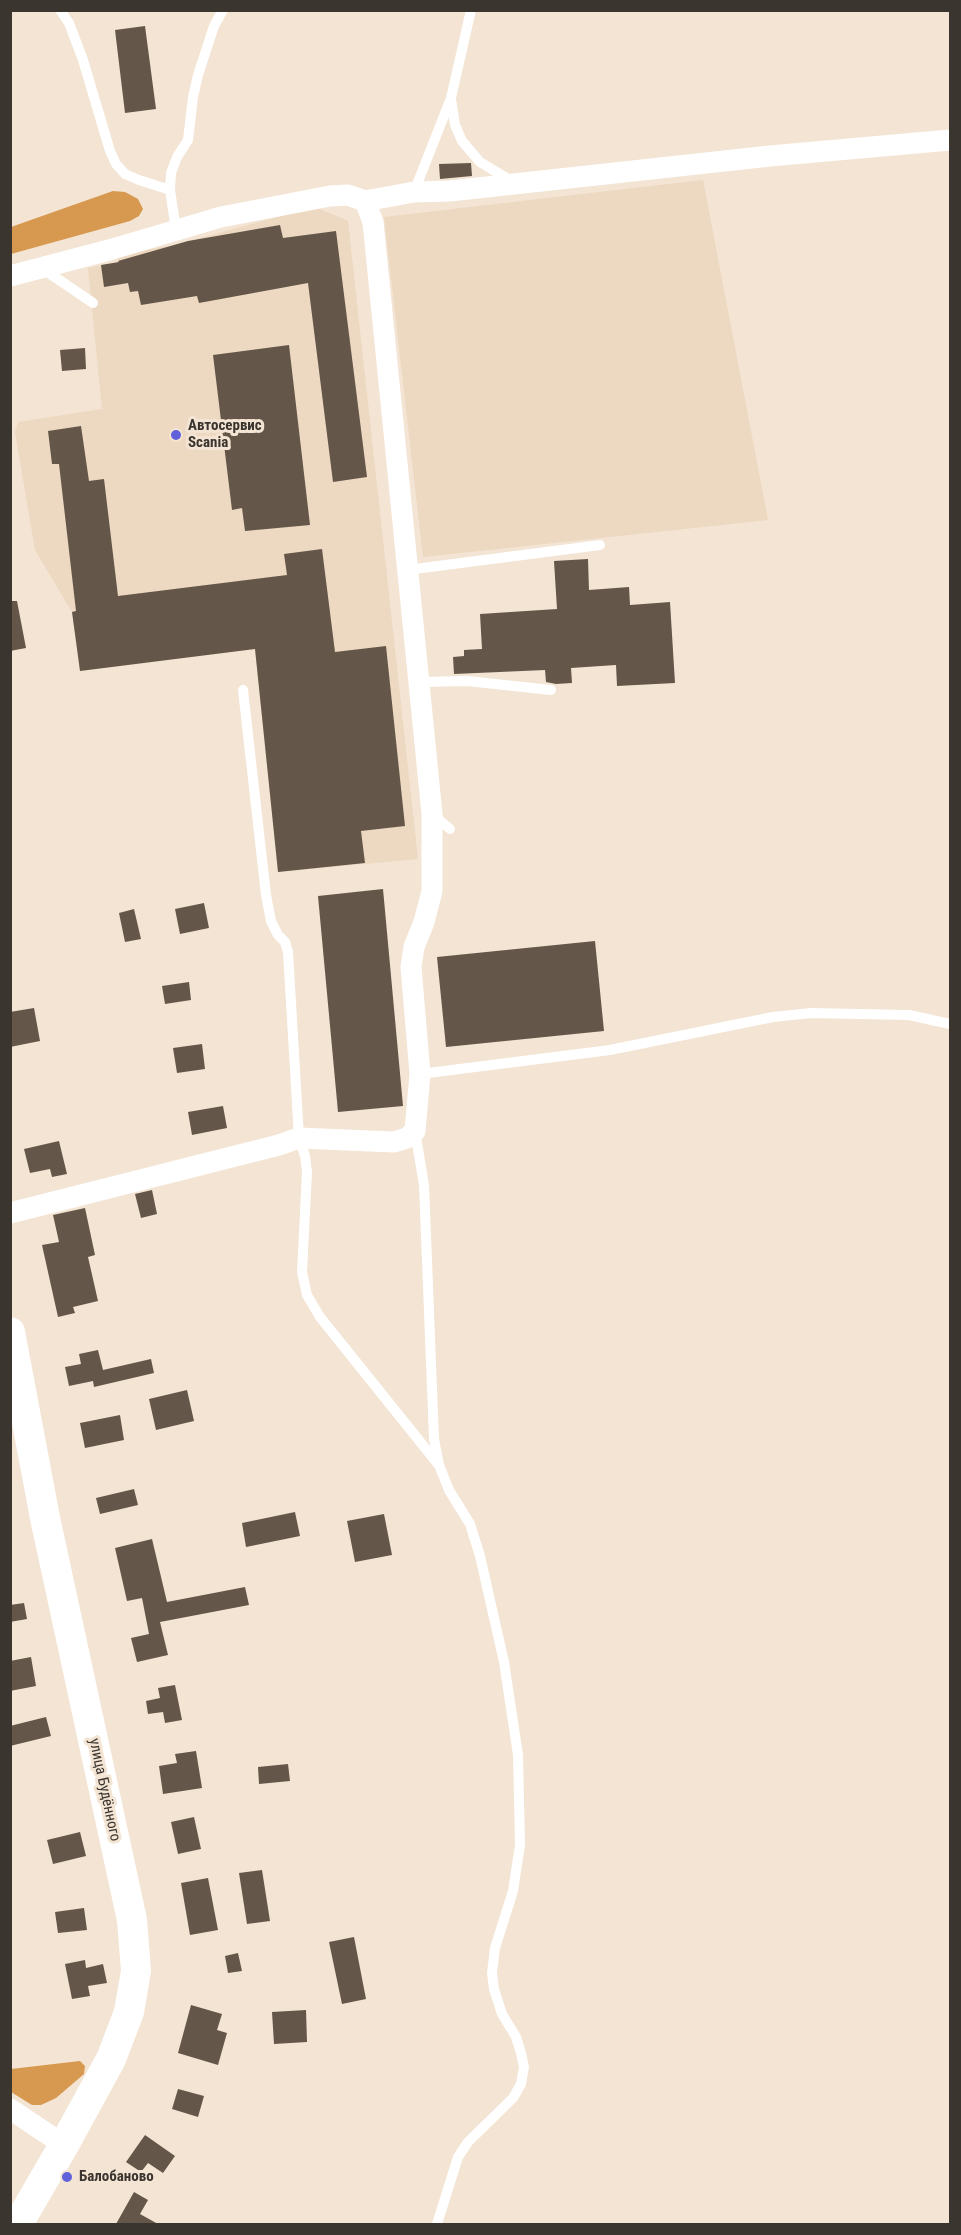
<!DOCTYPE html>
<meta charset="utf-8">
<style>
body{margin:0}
#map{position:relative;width:961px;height:2235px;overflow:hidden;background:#f3e4d3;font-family:"Roboto Condensed",sans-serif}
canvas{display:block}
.frame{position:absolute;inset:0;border:12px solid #3b352f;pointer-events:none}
</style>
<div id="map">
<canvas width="961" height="2235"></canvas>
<div class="frame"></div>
</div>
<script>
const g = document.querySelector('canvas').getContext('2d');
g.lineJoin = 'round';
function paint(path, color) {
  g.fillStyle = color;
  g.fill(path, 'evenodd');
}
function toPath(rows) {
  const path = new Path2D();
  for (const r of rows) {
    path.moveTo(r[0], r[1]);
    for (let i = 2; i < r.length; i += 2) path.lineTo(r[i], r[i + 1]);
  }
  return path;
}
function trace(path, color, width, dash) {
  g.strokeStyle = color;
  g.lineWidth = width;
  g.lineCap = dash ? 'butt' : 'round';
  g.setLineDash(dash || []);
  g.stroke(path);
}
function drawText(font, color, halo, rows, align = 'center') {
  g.font = font + ' "Roboto Condensed",sans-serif';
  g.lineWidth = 6;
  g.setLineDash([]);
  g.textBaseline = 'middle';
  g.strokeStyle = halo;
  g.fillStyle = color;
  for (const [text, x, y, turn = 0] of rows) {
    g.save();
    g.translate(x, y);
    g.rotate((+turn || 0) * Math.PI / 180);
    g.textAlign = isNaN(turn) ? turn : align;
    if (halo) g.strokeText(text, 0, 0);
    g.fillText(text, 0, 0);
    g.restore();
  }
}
paint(toPath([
 [703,180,768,520,423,557,384,217],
 [315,207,348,221,418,859,278,872,255,649,80,671,72,612,35,550,15,432,18,422,102,409,88,268,118,262,117,254,170,246]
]), '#edd8c1');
paint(toPath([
 [113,191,125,192,138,199,143,209,139,216,130,221,11,254,11,227],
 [80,2061,85,2066,84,2074,56,2098,41,2105,32,2105,11,2092,11,2069]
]), '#d7984f');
paint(toPath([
 [145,26,156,109,125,113,115,30],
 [471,163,472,176,440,179,439,164],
 [280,225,283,238,336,231,367,477,333,482,308,283,199,303,197,296,141,305,138,291,130,292,128,283,104,287,101,265,119,262,118,261,188,241],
 [289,345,310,525,245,531,242,508,232,510,213,355],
 [85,348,86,369,62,371,60,350],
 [81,426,89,481,104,479,118,596,287,575,284,554,322,549,335,652,386,646,405,826,361,831,365,863,278,872,255,649,80,671,72,612,76,611,59,464,52,464,48,431],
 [588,559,589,590,629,587,630,605,670,602,675,683,617,686,616,665,571,668,572,683,556,684,546,682,545,670,454,674,453,657,464,656,464,650,482,649,480,614,557,609,554,561],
 [10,601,17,601,26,648,10,651],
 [383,889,403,1106,338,1112,318,896],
 [204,903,209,928,180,934,175,909],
 [134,909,141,939,125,942,119,913],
 [595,941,604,1031,446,1047,437,957],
 [189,982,191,1000,165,1004,162,986],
 [34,1008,40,1041,10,1047,10,1012],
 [202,1044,205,1069,177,1073,173,1048],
 [223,1106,227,1128,192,1135,188,1112],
 [59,1141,67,1174,52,1177,50,1169,30,1173,24,1149],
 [152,1190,157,1214,141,1218,135,1194],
 [85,1208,95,1255,88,1257,98,1301,73,1307,75,1313,58,1317,42,1245,59,1242,53,1215],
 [98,1350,103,1370,151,1359,154,1373,94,1387,93,1381,69,1386,65,1367,81,1364,79,1354],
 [187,1390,194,1421,156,1430,149,1399],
 [120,1415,124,1440,85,1448,80,1423],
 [134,1489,138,1505,100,1514,96,1498],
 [295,1512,300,1536,246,1547,242,1523],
 [384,1514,392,1555,355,1562,347,1521],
 [152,1539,167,1602,245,1587,249,1605,160,1622,168,1655,137,1662,131,1638,149,1634,142,1598,127,1601,115,1548],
 [24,1603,27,1619,10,1622,10,1605],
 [31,1657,36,1686,10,1691,10,1661],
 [175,1685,182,1720,165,1723,163,1712,148,1714,146,1701,160,1698,158,1688],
 [46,1717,51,1736,10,1746,10,1726],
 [196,1751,202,1788,163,1794,159,1766,177,1763,175,1754],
 [288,1764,290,1781,259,1784,258,1767],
 [194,1817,201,1849,178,1854,171,1822],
 [80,1832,86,1856,53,1864,47,1840],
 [262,1870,270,1921,247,1924,239,1873],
 [208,1878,218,1930,190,1935,181,1883],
 [84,1908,87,1930,58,1933,55,1912],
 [354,1937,366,1999,342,2004,329,1942],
 [238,1953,242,1971,228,1973,225,1956],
 [85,1960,86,1968,103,1964,107,1983,88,1986,90,1996,72,1999,65,1964],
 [191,2005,222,2014,217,2030,227,2033,218,2065,178,2053],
 [306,2010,307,2042,274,2044,272,2012],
 [178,2089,204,2096,198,2117,172,2109],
 [145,2135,175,2156,163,2173,148,2163,141,2172,126,2162],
 [134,2192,148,2200,140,2214,158,2224,116,2224]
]), '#645749');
trace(toPath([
 [60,10,69,23,83,60,110,151,116,164,125,174,139,180,170,190],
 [451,99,455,125,462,141,480,162,513,182],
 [414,192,451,98,471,10],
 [176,230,170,190,171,173,177,157,188,140,193,97,198,75,214,26,223,10],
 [43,269,93,303],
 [407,570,600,545],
 [419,682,467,681,551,690],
 [243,690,266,895,271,921,278,935,285,942,288,952,299,1138,305,1156,307,1172,302,1272,307,1295,320,1317,438,1464],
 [432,814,450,829],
 [420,1074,610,1050,773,1017,811,1013,909,1015,950,1024],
 [415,1131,424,1185,434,1439,439,1465,449,1490,470,1524,480,1556,504,1662,518,1755,520,1845,513,1891,495,1948,492,1973,494,1989,502,2014,516,2037,521,2053,524,2067,521,2084,513,2098,468,2142,458,2157,437,2224]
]), '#fff', 10);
trace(toPath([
 [365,201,414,192,450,191,770,156,950,140],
 [10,276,109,250,221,217,330,196,348,195,365,201,373,222,432,814,432,891,424,922,414,947,411,967,420,1074,415,1131,407,1138,394,1142,299,1138,279,1145,10,1213],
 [10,2109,64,2145]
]), '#fff', 21);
trace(toPath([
 [10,1332,45,1518,132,1920,136,1971,129,2012,111,2059,64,2145,18,2224]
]), '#fff', 30);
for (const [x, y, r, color] of [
 [176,435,6,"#6162db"],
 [67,2177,6,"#6162db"]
]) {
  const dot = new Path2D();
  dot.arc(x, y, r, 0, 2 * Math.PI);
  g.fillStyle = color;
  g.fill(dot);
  trace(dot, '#f3e4d3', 2);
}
drawText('bold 15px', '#3b352f', '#f3e4d3', [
 ["Автосервис",188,426],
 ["Scania",188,443],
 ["Балобаново",79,2177]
], 'left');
drawText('15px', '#3b352f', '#f3e4d3', [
 ["улица Будённого",104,1790,78]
]);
</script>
